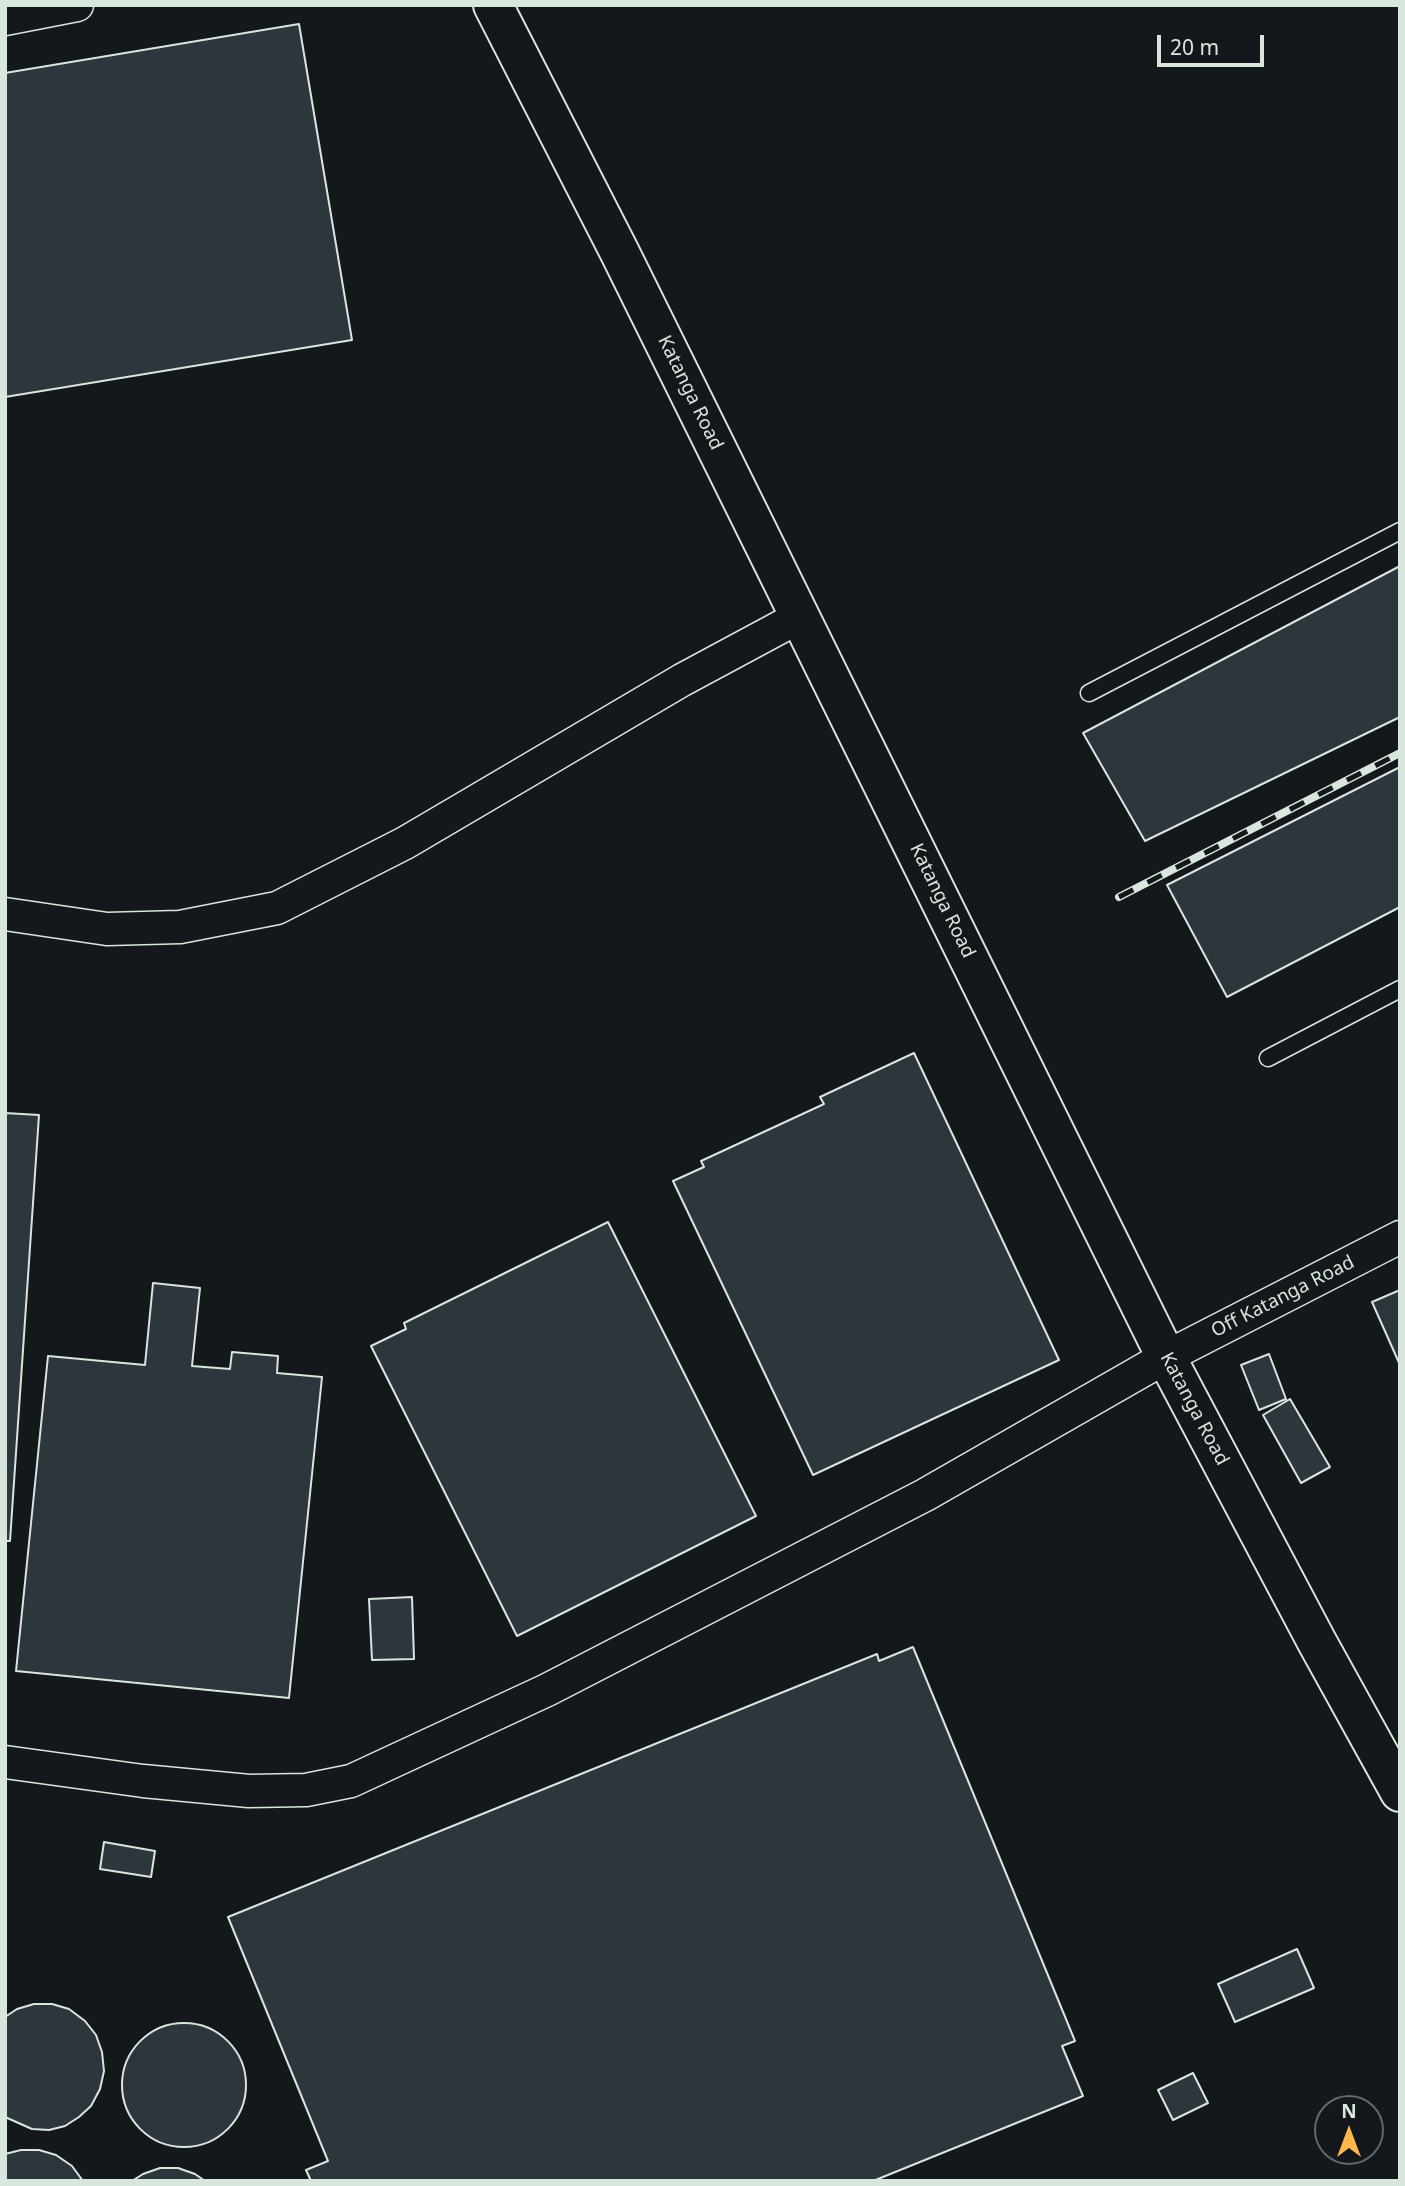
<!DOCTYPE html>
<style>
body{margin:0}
#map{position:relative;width:1405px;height:2186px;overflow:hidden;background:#14181c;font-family:"Noto Sans",sans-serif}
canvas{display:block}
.frame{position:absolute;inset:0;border:7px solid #d8e6dc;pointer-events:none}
.north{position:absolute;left:1314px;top:2095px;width:70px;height:70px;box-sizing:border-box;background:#14181c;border:2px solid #626a69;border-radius:50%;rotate:0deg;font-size:19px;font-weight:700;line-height:28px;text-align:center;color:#d8e6dc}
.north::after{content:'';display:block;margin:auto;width:24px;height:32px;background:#ffb74d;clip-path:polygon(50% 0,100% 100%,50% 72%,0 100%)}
.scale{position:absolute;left:1157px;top:35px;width:107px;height:32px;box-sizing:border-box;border:4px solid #d8e6dc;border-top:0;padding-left:9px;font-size:21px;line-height:24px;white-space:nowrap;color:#d8e6dc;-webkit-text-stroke:5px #14181c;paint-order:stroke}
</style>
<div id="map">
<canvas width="1405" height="2186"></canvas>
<div class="frame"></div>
<div class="north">N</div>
<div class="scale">20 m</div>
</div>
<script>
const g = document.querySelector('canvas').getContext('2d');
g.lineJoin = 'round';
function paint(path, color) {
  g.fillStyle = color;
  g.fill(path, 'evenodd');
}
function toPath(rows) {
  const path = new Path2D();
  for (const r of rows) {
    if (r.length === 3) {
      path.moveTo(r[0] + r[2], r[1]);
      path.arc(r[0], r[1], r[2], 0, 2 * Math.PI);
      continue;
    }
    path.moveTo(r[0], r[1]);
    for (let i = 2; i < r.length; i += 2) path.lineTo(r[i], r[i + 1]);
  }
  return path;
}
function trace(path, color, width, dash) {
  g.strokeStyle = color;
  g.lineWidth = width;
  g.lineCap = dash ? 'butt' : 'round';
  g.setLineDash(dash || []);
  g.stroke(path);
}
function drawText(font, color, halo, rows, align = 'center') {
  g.font = font + ' "Noto Sans",sans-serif';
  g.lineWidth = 5;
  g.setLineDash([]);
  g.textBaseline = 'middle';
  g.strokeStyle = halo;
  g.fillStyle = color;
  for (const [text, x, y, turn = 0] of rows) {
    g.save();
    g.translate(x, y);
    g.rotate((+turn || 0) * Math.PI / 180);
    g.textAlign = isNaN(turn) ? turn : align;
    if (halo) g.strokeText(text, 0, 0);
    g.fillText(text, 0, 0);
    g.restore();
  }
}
const building = toPath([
 [299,24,352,340,5,397,5,73,299,24],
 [1400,566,1400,717,1145,841,1083,733,1400,566],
 [1400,767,1400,907,1227,997,1167,885,1400,767],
 [914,1053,1059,1360,813,1475,673,1181,704,1167,701,1161,824,1104,820,1097,914,1053],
 [5,1113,39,1115,10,1541,5,1541,5,1113],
 [608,1222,756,1516,517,1636,371,1346,406,1329,404,1323,608,1222],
 [153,1283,200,1288,192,1366,230,1369,232,1352,278,1356,277,1373,322,1377,289,1698,16,1671,48,1356,145,1365,153,1283],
 [1400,1290,1400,1365,1372,1302,1400,1290],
 [1269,1354,1286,1399,1259,1410,1241,1365,1269,1354],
 [1290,1399,1330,1467,1301,1483,1263,1415,1290,1399],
 [412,1597,414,1659,372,1660,369,1599,412,1597],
 [913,1647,1075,2041,1062,2046,1083,2096,873,2181,311,2181,306,2170,328,2161,228,1917,877,1654,879,1661,913,1647],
 [104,1842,155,1851,151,1877,100,1869,104,1842],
 [1297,1949,1314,1988,1235,2022,1218,1984,1297,1949],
 [34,2004,52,2004,69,2009,85,2021,96,2035,102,2052,104,2071,100,2089,91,2106,79,2117,65,2126,49,2130,32,2129,5,2117,5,2017,17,2009,34,2004],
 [184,2085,62],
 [1193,2073,1208,2103,1173,2120,1158,2090,1193,2073],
 [21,2150,39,2150,56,2155,72,2166,83,2181,5,2181,5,2154,21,2150],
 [160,2168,178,2168,195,2174,205,2181,132,2181,143,2174,160,2168]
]);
paint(building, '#2c363c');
trace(building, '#d8e6dc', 2);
const service = toPath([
 [1089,693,1400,531],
 [1268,1058,1400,989]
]);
const minor = toPath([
 [5,19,77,5],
 [5,914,107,929,180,927,277,908,405,843,682,680,801,616],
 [5,1762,143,1781,249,1791,306,1790,351,1781,547,1690,925,1495,1166,1357,1400,1237]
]);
const tertiary = toPath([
 [493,5,620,253,1166,1357,1317,1642,1400,1792]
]);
trace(service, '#d8e6dc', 19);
trace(minor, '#d8e6dc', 35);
trace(tertiary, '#d8e6dc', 42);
trace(service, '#14181c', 16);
trace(minor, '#14181c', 32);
trace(tertiary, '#14181c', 38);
const rail = toPath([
 [1119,897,1400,753]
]);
trace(rail, '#d8e6dc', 8);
trace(rail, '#14181c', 5, [16]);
drawText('19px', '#d8e6dc', '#14181c', [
 ["Katanga Road",690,393,64],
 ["Katanga Road",942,901,64],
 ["Off Katanga Road",1283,1297,-27],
 ["Katanga Road",1194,1409,62]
]);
</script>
